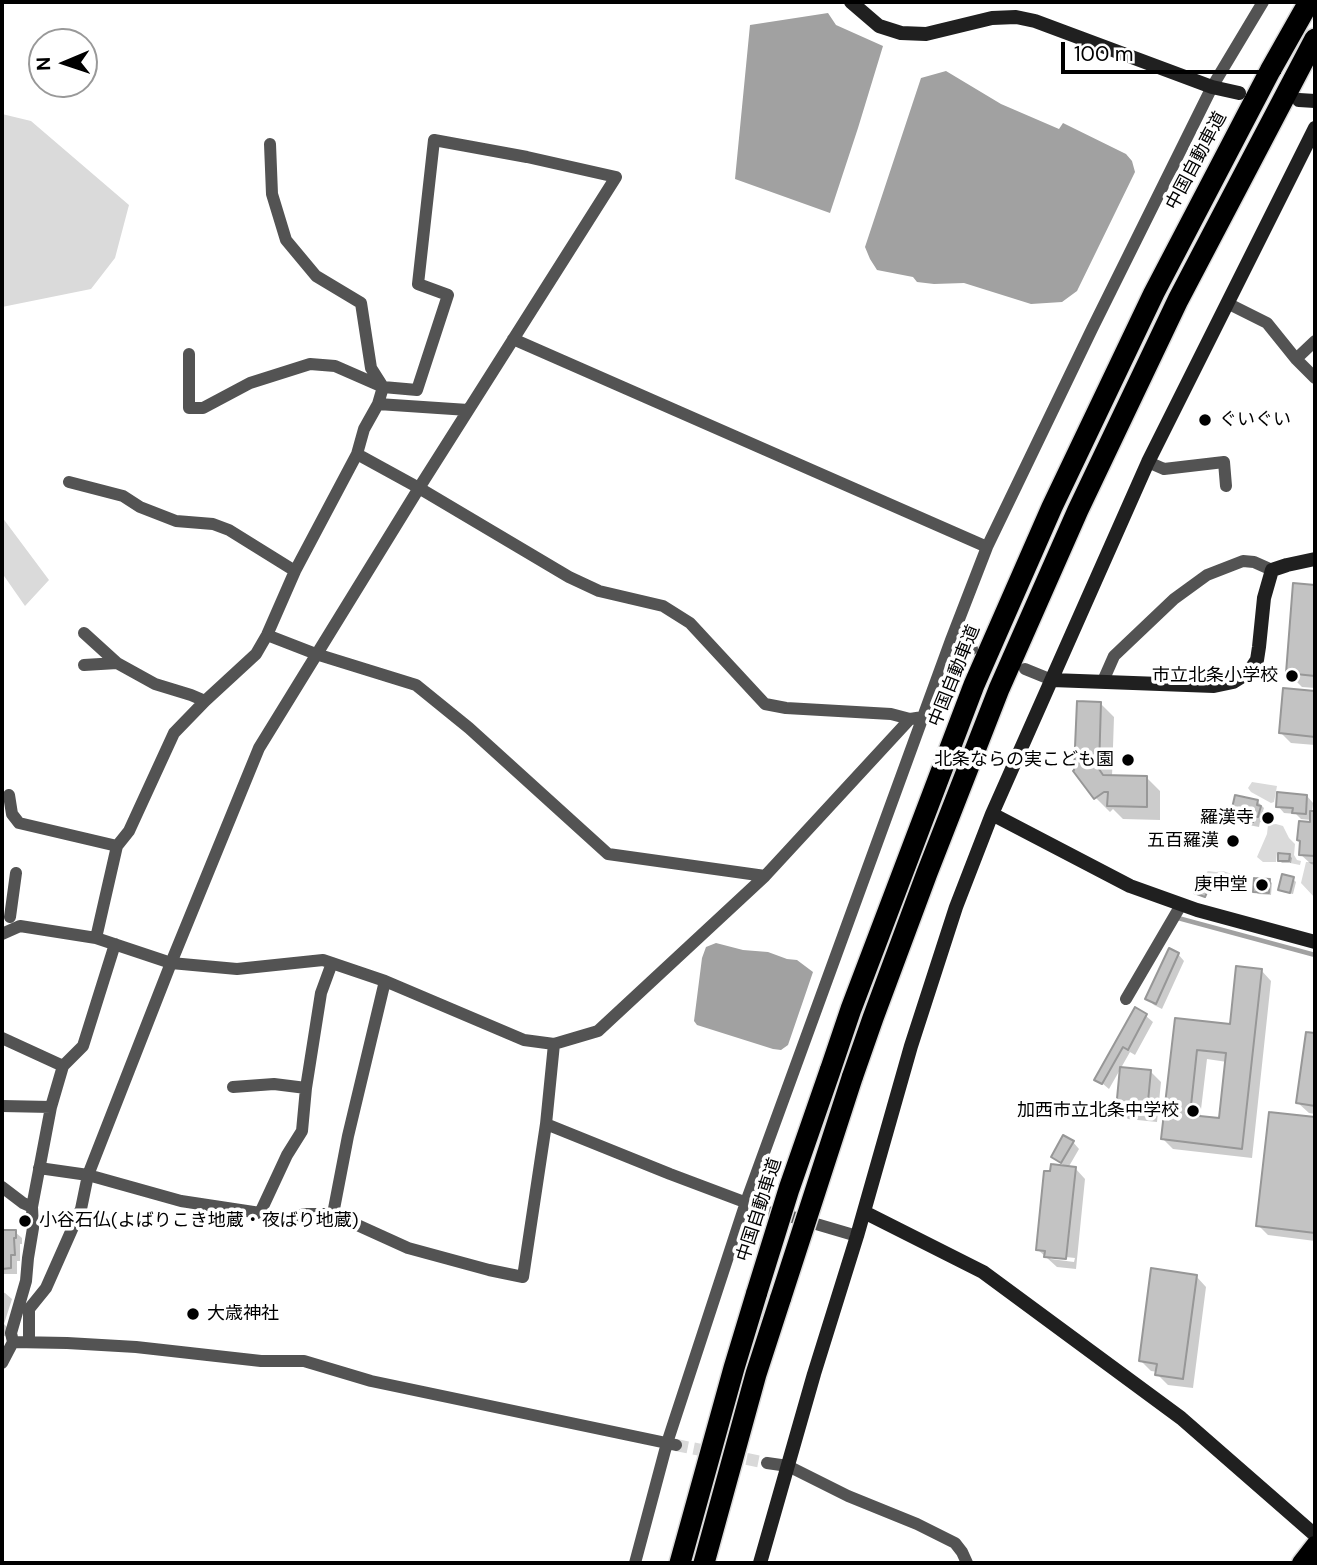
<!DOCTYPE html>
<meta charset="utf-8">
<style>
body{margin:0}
#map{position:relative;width:1317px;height:1565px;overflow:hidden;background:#fff;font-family:"DM Sans",sans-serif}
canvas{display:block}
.frame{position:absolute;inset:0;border:4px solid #000;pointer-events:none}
.north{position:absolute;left:28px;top:28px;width:70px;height:70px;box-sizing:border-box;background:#fff;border:2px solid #999;border-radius:50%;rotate:268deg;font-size:19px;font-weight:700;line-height:28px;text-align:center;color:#000}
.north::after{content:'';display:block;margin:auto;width:24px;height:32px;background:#000;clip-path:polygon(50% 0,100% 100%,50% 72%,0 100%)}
.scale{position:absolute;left:1061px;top:42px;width:220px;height:32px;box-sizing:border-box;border:4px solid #000;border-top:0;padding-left:9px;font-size:21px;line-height:24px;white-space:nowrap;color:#000;-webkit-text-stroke:5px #fff;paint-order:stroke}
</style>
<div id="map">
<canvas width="1317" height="1565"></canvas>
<div class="frame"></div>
<div class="north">N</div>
<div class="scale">100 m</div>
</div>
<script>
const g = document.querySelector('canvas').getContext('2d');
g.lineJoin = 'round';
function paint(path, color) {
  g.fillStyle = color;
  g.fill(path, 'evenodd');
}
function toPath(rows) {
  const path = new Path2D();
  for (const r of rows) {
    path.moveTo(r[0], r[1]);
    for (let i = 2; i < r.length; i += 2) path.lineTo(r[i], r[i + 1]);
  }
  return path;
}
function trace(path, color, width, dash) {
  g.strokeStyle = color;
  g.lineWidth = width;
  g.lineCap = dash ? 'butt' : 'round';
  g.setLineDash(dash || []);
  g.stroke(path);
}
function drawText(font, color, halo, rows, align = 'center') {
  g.font = font + ' "DM Sans","Noto Sans JP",sans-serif';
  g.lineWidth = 7;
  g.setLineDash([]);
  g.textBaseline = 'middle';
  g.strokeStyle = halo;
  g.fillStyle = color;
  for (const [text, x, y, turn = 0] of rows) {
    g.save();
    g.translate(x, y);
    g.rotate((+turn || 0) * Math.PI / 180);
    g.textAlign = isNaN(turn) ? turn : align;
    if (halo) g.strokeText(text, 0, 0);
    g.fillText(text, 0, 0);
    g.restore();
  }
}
paint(toPath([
 [2,114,31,121,129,205,115,258,91,289,2,307],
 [2,517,49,580,25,606,2,573],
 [1252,782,1277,786,1274,802,1271,803,1251,792,1248,788],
 [1276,824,1283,826,1289,838,1295,844,1294,855,1297,860,1301,861,1300,865,1290,863,1290,853,1277,852,1276,862,1263,862,1257,857,1267,834,1268,825],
 [1306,862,1315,862,1314,875,1315,875,1315,898,1301,883],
 [1208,871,1216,872,1223,871,1241,877,1246,880,1244,887,1241,891,1218,889,1201,882,1204,874]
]), '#dadada');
paint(toPath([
 [828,13,836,25,883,46,858,128,830,213,735,179,750,25],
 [946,71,1001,104,1059,129,1063,123,1126,154,1132,161,1135,172,1077,291,1062,302,1031,304,964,283,934,284,917,282,913,277,877,270,870,259,865,247,921,78],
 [716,943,743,950,768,952,787,959,797,960,813,972,788,1045,781,1050,773,1049,697,1025,694,1021,702,958,706,947]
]), '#a1a1a1');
paint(toPath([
 [1294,585,1315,587,1315,688,1302,687,1288,673],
 [1284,690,1315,693,1315,745,1291,743,1281,733],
 [1100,703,1114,717,1112,777,1146,777,1160,791,1160,820,1123,819,1113,809,1110,812,1096,798],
 [1307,796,1313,803,1312,813,1315,813,1315,865,1311,864,1300,854,1311,820,1301,819,1296,814,1284,813,1278,806],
 [1257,801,1264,808,1263,811,1266,814,1264,823,1260,822,1259,827,1238,823,1232,816],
 [1289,855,1292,858,1291,863,1282,863,1279,860],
 [1293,879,1296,882,1293,894,1283,892,1280,889],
 [1269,880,1272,883,1271,895,1258,894,1255,891],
 [1178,954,1184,961,1162,1009,1154,1005,1148,999],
 [1261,970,1271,981,1252,1158,1173,1149,1163,1139,1176,1020,1231,1026],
 [1207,1059,1227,1062,1221,1120,1200,1118],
 [1135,1010,1146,1016,1153,1022,1135,1055,1130,1052,1109,1089,1097,1079],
 [1307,1034,1315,1035,1315,1114,1309,1113,1298,1103],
 [1151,1072,1161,1082,1157,1122,1128,1119,1117,1108],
 [1271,1114,1315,1119,1315,1241,1268,1235,1258,1225],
 [1073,1142,1079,1149,1068,1168,1075,1168,1085,1179,1076,1269,1057,1267,1037,1249,1068,1168,1060,1163,1053,1157],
 [1047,1255,1075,1258,1074,1262,1051,1259],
 [2,1232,15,1232,22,1238,22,1244,20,1244,20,1261,17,1261,17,1274,2,1274],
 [1196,1276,1206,1287,1193,1388,1168,1385,1157,1374,1158,1372,1151,1371,1141,1361],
 [2,1292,5,1293,12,1299,4,1324,10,1330,7,1337,2,1335]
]), '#0003');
trace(toPath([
 [1178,918,1315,955]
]), '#a1a1a1', 4.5);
const building = toPath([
 [1293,583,1315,585,1315,676,1286,673,1293,583],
 [1283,688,1315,691,1315,737,1279,733,1283,688],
 [1077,701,1101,702,1099,769,1103,775,1147,776,1147,807,1107,806,1108,792,1104,792,1094,799,1073,771,1074,770,1077,701],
 [1277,792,1307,795,1306,814,1292,813,1293,808,1276,807,1277,792],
 [1235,795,1258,800,1257,805,1261,806,1258,817,1254,816,1253,822,1230,817,1235,795],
 [1310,811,1315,811,1315,856,1299,855,1300,841,1297,840,1299,821,1310,822,1310,811],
 [1278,853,1290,854,1289,861,1278,861,1278,853],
 [1282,874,1294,877,1290,893,1278,890,1282,874],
 [1254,878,1270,879,1269,893,1253,892,1254,878],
 [1197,886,1208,890,1205,897,1194,893,1197,886],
 [1169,948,1179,953,1156,1004,1145,999,1169,948],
 [1236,966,1262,969,1242,1149,1161,1139,1175,1018,1230,1024,1236,966],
 [1197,1050,1226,1053,1219,1118,1190,1115,1197,1050],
 [1135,1007,1147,1014,1128,1050,1123,1047,1102,1084,1094,1080,1135,1007],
 [1306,1032,1315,1033,1315,1106,1296,1103,1306,1032],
 [1120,1067,1151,1070,1147,1112,1116,1109,1120,1067],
 [1269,1112,1315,1117,1315,1233,1256,1226,1269,1112],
 [1063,1135,1074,1141,1061,1163,1051,1157,1063,1135],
 [1051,1164,1076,1167,1066,1259,1044,1257,1045,1251,1036,1250,1044,1171,1050,1171,1051,1164],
 [2,1230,16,1230,16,1238,14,1238,15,1255,11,1255,11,1268,2,1269,2,1230],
 [1151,1268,1197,1275,1183,1379,1155,1375,1157,1364,1139,1361,1151,1268]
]);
paint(building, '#c3c3c3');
trace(building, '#979797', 2);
trace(toPath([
 [676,1445,767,1463]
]), '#d9d9d9', 12, [12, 6]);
const primary = toPath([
 [1301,1563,1315,1545]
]);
const highway = toPath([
 [830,1071,851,1009,974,685,1052,507,1154,293,1270,71,1309,2],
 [852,1078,873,1018,927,873,999,689,1078,510,1178,300,1315,39],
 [680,1563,734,1368,757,1292],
 [704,1563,756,1374,781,1297]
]);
trace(primary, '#dbdbdb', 21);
trace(highway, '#dbdbdb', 24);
trace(toPath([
 [1227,303,1267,323,1296,359,1315,378],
 [513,339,987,547],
 [1296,359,1315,341],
 [378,404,468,410],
 [357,454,419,488,569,577,599,591,663,606,690,623,765,704,786,708,891,714,910,719],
 [1148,462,1164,469,1224,462,1226,486],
 [69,482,123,496,140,507,176,521,213,524,229,530,295,571],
 [84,633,117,663,155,684,191,695,205,701],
 [267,635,316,654,416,685,469,728,608,854,765,876],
 [951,640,972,649],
 [84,665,117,663],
 [1025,669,1052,680],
 [1103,681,1114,656,1174,599,1207,575,1243,561,1254,562,1272,570],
 [9,795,12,814,19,823,117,846],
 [10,917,16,873],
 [2,934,20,926,96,938,171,963,237,969,323,960,385,981,524,1040,554,1044,598,1031,765,876,910,719,923,717],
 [96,938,117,846,129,831,174,733,205,701,256,654,267,635,295,571,357,454,364,429,378,404,383,387,371,368,361,303,316,276,286,240,272,194,270,144],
 [1126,999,1181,905],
 [2,1038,63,1066],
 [233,1087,274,1084,306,1088],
 [2,1106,51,1107],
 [546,1124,670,1174,755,1206,857,1236],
 [39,1168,88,1175,181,1201,260,1213,288,1221,304,1214,333,1214,408,1248,489,1270,523,1277,546,1124,554,1044],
 [2,1187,23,1203,32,1207],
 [260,1213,287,1155,302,1131,306,1088,321,993,332,963],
 [333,1214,348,1136,385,981],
 [13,1342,67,1343,136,1347,261,1361,304,1361,371,1381,676,1445],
 [29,1342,29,1309,46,1288,81,1209,88,1175,171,963,259,748,419,488,616,177,527,157,434,140,418,284,448,295,417,390,383,387,335,366,310,364,250,383,203,408,189,408,189,354],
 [2,1363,13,1342,11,1333,26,1281,28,1258,33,1228,32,1207,51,1107,63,1066,83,1046,115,944],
 [767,1463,788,1466,848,1496,917,1524,955,1543,962,1552,967,1563],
 [635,1563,667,1443,746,1202,951,640,987,547,1092,329,1212,87,1263,2]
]), '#535353', 12);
trace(toPath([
 [851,2,879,26,901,33,926,34,992,18,1016,17,1035,21,1212,87,1239,93],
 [1299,100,1315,101],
 [1052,680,1214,686,1233,682,1249,672,1257,660,1259,647,1264,598,1272,570,1287,565,1315,559],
 [992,814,1130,886,1197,910,1315,942],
 [864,1212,983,1272,1181,1418,1315,1535],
 [760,1563,814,1374,857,1236,911,1046,956,907,992,814,1148,462,1315,128]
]), '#202020', 14);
trace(primary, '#000', 18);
trace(highway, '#000', 21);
const highwayBridge = toPath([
 [757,1292,789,1189,830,1071],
 [781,1297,852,1078]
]);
trace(highwayBridge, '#dbdbdb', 24, []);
trace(highwayBridge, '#000', 21);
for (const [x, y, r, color] of [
 [1205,420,7,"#000"],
 [1292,676,7,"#000"],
 [1128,760,7,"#000"],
 [1268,818,7,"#000"],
 [1233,841,7,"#000"],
 [1262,885,7,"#000"],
 [1193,1111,7,"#000"],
 [25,1221,7,"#000"],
 [193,1314,7,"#000"]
]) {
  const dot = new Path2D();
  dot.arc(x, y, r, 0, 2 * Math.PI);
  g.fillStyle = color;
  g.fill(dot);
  trace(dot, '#fff', 2.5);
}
drawText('18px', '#000', '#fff', [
 ["中国自動車道",1197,161,-62],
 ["中国自動車道",955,676,-68],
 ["中国自動車道",760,1210,-72]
]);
drawText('18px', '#000', '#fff', [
 ["ぐいぐい",1219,420,"left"],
 ["市立北条小学校",1278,676],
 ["北条ならの実こども園",1114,760],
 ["羅漢寺",1254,818],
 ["五百羅漢",1219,841],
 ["庚申堂",1248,885],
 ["加西市立北条中学校",1179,1111],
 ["小谷石仏(よばりこき地蔵・夜ばり地蔵)",39,1221,"left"],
 ["大歳神社",207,1314,"left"]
], 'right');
</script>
